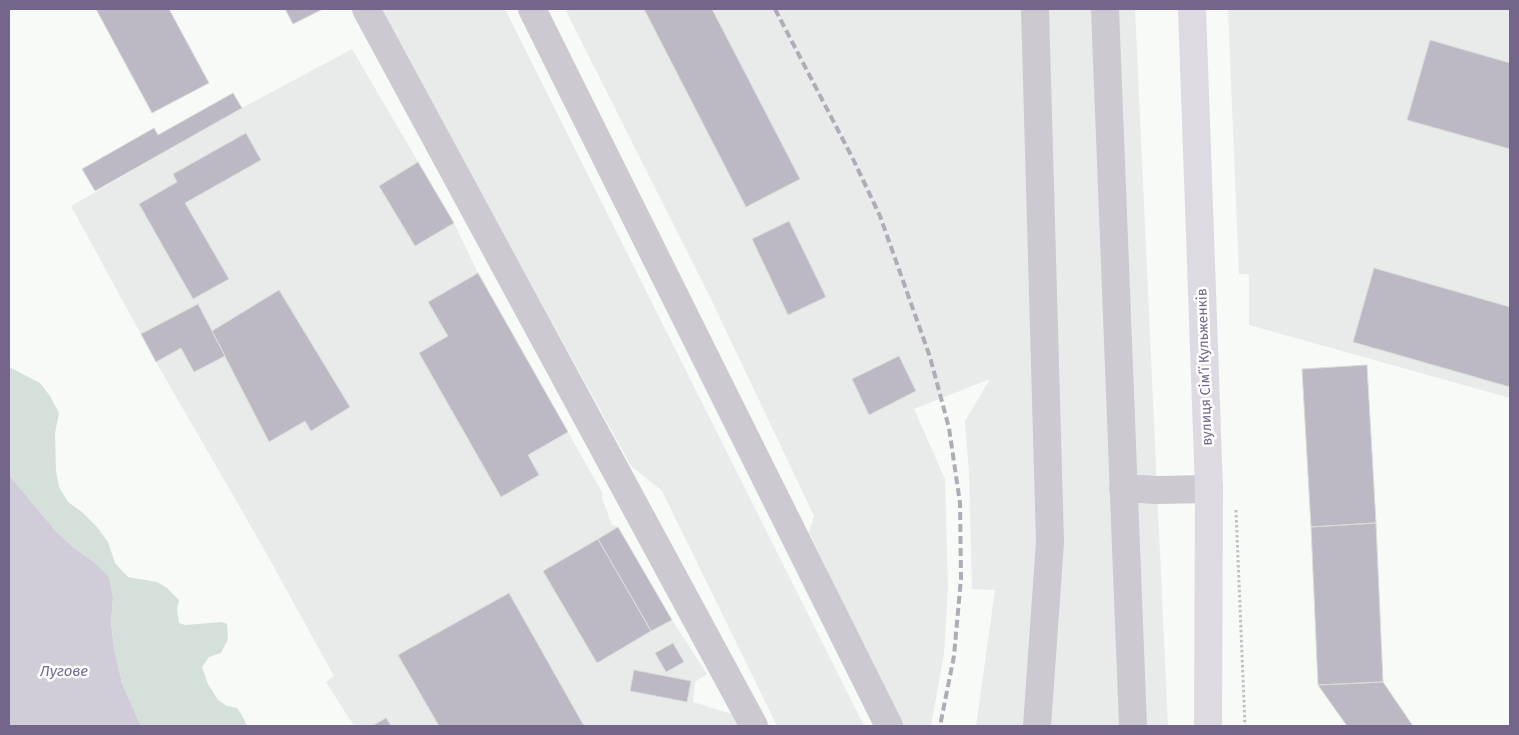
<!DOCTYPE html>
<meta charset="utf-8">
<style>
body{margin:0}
#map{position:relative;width:1519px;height:735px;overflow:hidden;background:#f7faf7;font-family:"Fira Sans",sans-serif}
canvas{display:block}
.frame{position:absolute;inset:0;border:10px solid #74668b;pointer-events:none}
</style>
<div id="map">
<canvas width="1519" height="735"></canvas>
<div class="frame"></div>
</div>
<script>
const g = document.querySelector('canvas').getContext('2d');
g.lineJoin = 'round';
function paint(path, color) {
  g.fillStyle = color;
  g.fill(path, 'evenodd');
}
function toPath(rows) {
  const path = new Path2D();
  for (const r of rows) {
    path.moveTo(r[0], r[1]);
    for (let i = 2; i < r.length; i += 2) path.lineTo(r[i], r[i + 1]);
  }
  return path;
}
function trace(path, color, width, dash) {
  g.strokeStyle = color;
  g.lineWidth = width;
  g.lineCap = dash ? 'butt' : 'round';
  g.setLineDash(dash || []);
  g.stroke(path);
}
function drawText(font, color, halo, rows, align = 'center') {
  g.font = font + ' "Fira Sans",sans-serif';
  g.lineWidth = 5;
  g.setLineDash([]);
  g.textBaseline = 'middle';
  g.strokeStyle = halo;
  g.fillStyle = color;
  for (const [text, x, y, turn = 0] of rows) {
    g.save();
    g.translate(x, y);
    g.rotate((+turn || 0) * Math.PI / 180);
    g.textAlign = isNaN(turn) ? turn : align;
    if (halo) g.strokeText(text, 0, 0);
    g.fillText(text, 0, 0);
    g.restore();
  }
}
paint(toPath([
 [380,9,505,9,864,726,777,726,662,491,631,466],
 [565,9,1135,9,1168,726,976,726,995,590,972,589,969,474,965,421,990,379,914,409,945,479,948,588,944,654,931,726,901,726,809,532,814,516,710,297],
 [1228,9,1510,9,1510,398,1249,325,1249,274,1239,274],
 [352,49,454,223,478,273,603,494,602,498,612,525,618,527,672,620,707,674,695,682,693,702,735,715,740,726,354,726,326,682,334,676,260,542,156,362,71,206,242,108]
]), '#e9ebea');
paint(toPath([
 [9,367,40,383,50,396,59,413,55,433,56,471,59,487,68,502,82,512,97,527,108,542,115,563,128,577,157,582,167,588,179,600,177,610,179,623,185,625,222,622,227,624,228,639,221,653,209,657,202,667,208,684,218,700,227,706,237,708,242,715,247,726,141,726,122,683,114,648,111,623,113,598,95,563,73,547,56,531,9,475]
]), '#d6e0db');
paint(toPath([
 [9,475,56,531,73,547,95,563,109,578,113,598,111,623,114,648,122,683,141,726,9,726]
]), '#d0cdd9');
const building = toPath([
 [96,9,169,9,209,83,152,113,96,9],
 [285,9,323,9,293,24,285,9],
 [644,9,712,9,800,179,746,207,644,9],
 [1430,40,1510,63,1510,149,1407,120,1430,40],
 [233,93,242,108,95,191,82,169,154,128,158,135,233,93],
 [246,133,261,160,185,203,229,279,193,299,139,204,177,182,173,174,246,133],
 [418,162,454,223,415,246,379,186,418,162],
 [789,221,826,297,788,315,752,239,789,221],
 [1374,268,1510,307,1510,387,1353,342,1374,268],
 [478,273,568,432,528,455,539,475,501,497,419,353,448,336,428,302,478,273],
 [279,290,350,407,311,431,305,421,269,442,212,331,279,290],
 [198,304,225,356,194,372,181,348,156,362,141,334,198,304],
 [899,356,916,391,869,415,852,379,899,356],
 [1367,365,1376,523,1311,527,1302,369,1367,365],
 [1376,523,1383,682,1318,685,1311,527,1376,523],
 [618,527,672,620,651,631,598,539,618,527],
 [598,539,651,631,597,663,543,571,598,539],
 [509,593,584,726,439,726,398,655,509,593],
 [673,643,684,662,666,672,655,653,673,643],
 [634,670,691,681,687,702,630,691,634,670],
 [1383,682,1413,726,1347,726,1318,685,1383,682],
 [386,718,391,726,372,726,386,718]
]);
paint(building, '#bcb9c5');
trace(building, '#d9dcd9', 1);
trace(toPath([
 [1236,510,1245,726]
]), '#c2c0c5', 3, [2.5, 2.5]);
trace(toPath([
 [366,9,754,726],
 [532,9,889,726],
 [1035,9,1050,542,1037,726],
 [1105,9,1133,726],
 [1123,488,1157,490,1209,489]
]), '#ccc9d1', 28);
trace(toPath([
 [1192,9,1209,489,1208,726]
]), '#dddae2', 28);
trace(toPath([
 [775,9,853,159,880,216,930,357,949,428,960,503,961,578,954,656,940,726]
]), '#afabb7', 4, [8, 4]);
drawText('14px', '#74668b', '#fff', [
 ["вулиця Сімʼї Кульженків",1205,367,-92]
]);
drawText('italic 15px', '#746c94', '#fff', [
 ["Лугове",64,672]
]);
</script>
